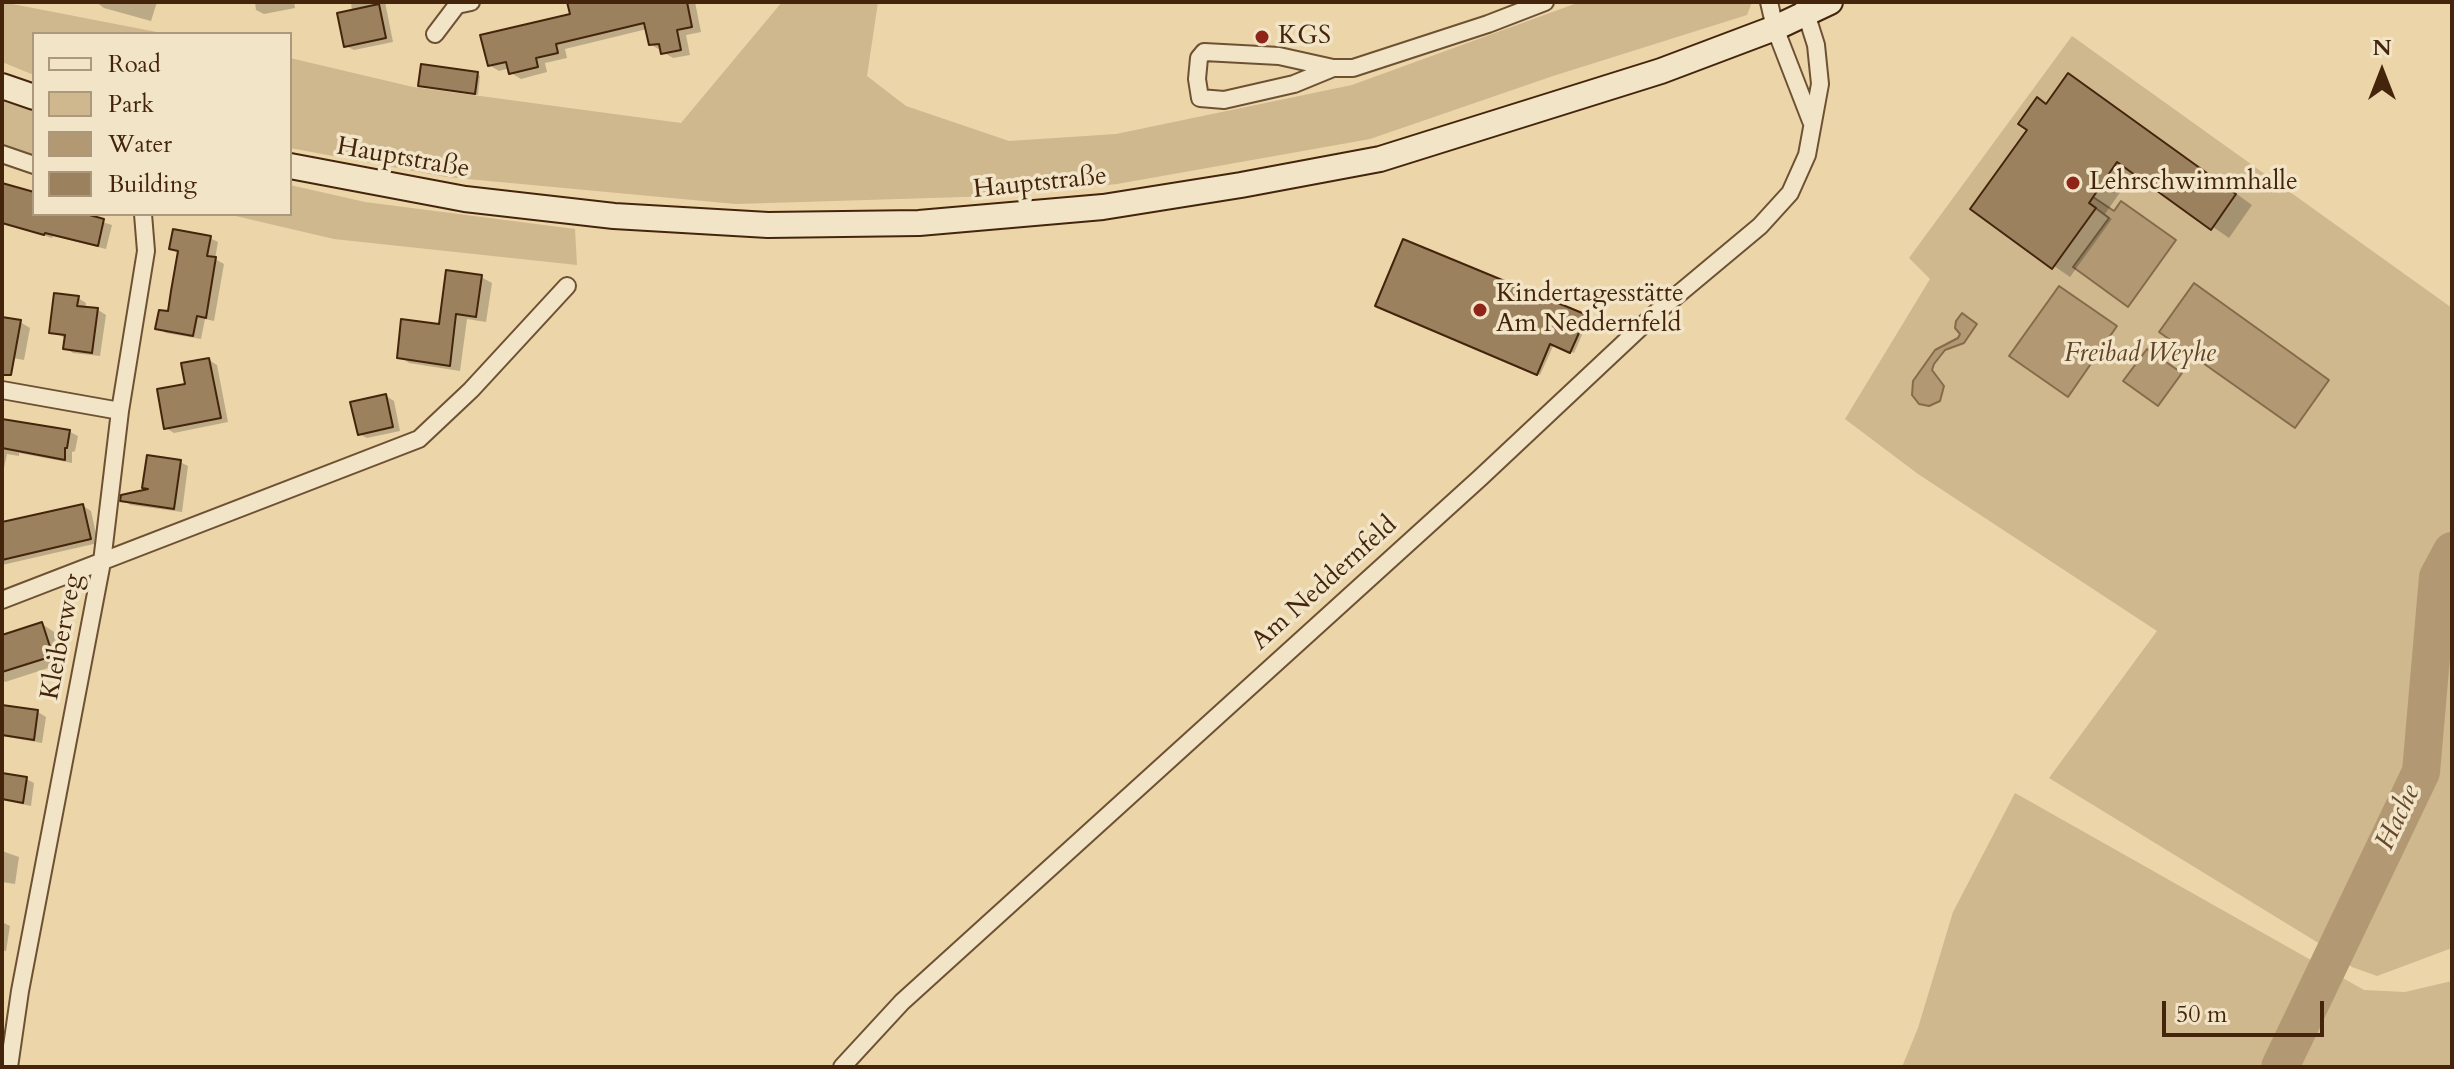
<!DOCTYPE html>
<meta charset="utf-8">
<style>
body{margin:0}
#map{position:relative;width:2454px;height:1069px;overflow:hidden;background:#ebd5a9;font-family:Cardo,serif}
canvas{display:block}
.frame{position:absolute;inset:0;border:4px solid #44250c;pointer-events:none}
.legend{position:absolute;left:32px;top:32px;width:260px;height:184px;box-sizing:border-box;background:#f2e4c7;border:2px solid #ac987c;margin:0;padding:10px 14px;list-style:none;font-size:24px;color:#44250c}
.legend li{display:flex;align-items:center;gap:16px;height:40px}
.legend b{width:40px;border:2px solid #ac987c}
.north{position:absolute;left:2342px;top:32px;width:80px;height:80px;-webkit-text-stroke:6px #f2e4c7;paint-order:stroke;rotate:0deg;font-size:22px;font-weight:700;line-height:32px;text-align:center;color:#44250c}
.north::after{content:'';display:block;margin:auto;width:28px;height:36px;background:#44250c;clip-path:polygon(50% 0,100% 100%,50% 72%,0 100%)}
.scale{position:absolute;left:2162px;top:1001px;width:162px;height:36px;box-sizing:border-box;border:4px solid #44250c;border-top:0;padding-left:10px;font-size:24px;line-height:28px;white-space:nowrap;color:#44250c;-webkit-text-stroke:6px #f2e4c7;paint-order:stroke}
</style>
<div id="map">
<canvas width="2454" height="1069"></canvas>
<div class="frame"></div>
<ul class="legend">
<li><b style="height:10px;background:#f2e4c7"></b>Road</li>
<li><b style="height:22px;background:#cfb78e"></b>Park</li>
<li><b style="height:22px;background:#b29974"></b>Water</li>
<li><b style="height:22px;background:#9b815e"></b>Building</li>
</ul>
<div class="north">N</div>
<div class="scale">50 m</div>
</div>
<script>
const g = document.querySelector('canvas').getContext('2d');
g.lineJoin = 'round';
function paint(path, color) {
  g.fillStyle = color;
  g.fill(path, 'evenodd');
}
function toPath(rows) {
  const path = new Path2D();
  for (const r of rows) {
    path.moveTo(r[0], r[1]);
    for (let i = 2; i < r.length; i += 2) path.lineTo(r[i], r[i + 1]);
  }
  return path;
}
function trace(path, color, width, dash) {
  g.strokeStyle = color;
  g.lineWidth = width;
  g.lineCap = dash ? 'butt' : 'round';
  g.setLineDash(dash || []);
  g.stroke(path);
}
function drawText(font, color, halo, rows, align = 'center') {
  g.font = font + ' Cardo,serif';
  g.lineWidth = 7;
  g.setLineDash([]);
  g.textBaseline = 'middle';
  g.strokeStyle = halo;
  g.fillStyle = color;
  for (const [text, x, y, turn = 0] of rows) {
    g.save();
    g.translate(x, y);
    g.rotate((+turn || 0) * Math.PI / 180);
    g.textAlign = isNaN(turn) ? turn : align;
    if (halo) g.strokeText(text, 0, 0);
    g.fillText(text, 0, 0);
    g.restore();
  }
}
paint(toPath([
 [2,2,167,34,34,34,34,75,2,62],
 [782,2,878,2,867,76,906,106,1009,141,1116,134,1352,85,1580,2,1752,2,1747,15,1553,76,1370,139,1117,184,996,196,736,204,446,177,290,148,290,58,413,87,681,123],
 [2072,36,2452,308,2452,948,2377,976,2352,967,2325,947,2049,778,2157,631,1918,474,1845,419,1930,279,1909,258],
 [2,99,34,110,34,159,2,149],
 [290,185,365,202,575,229,577,265,334,239,227,214,290,214],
 [2015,793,2364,990,2405,992,2452,981,2452,1067,1902,1067,1918,1028,1953,912]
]), '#cfb78e');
const water = toPath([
 [2093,197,2114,211,2121,201,2176,240,2128,307,2073,267,2109,218,2089,203,2093,197],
 [2194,283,2329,380,2295,428,2159,332,2194,283],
 [2059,286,2117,326,2068,397,2009,356,2059,286],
 [1962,313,1977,324,1964,343,1945,350,1934,364,1932,370,1944,386,1940,401,1929,406,1919,404,1912,395,1913,381,1935,350,1958,338,1960,334,1955,328,1956,321,1962,313],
 [2147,349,2182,373,2158,406,2123,381,2147,349]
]);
paint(water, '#b29974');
trace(water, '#866b4a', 2);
paint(toPath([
 [96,2,157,2,151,21,104,8],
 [255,2,294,2,295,8,264,14,256,10],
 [351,2,385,2,393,42,354,50,346,46,352,12],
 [579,2,695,2,701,32,686,35,690,55,673,58,650,44,647,29,565,49,567,58,545,63,547,72,521,79,511,73,510,68,499,71,489,65,573,15],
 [477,74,480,76,478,95,424,87],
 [2085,85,2252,205,2229,238,2134,172,2105,214,2112,219,2070,277,1972,209,2047,105],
 [2,185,34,194,34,214,78,214,112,225,106,249,53,236,52,238,2,222],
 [210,238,218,242,215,259,224,264,214,321,205,319,201,339,166,333,158,328,169,313,180,253,171,248],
 [481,277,492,283,486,322,467,319,460,371,409,363,399,356,440,327],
 [78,298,86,303,85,309,98,310,106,315,100,356,73,353,65,348,66,338,51,332],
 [1380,307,1586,317,1589,319,1574,353,1554,344,1540,375],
 [2,319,20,322,30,328,24,360,2,356],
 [209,360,217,365,228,422,174,433,166,428,188,385],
 [386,396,394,401,400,431,367,438,359,434],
 [2,421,70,432,78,436,75,451,72,452,72,463,19,453,19,456,7,454,2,477],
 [180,462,188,466,182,512,131,505,122,500,150,491,144,487],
 [83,506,91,511,98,543,2,565,2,524],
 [42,624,54,632,64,663,5,682,2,680,2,637],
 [2,707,38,712,46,717,42,743,2,736],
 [2,775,26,779,34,783,31,806,2,800],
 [2,851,19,857,15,884,2,882],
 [2,922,10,926,6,951,2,950]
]), '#0003');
trace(toPath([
 [2280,1067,2421,772,2438,577,2452,551]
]), '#b29974', 38);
const building = toPath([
 [567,2,687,2,692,27,677,30,681,50,661,54,659,44,649,45,644,23,556,44,558,53,536,58,538,67,509,74,506,62,488,66,480,35,570,14,567,2],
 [379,4,386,38,344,47,337,13,379,4],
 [421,64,478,72,475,94,418,86,421,64],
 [2068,73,2236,194,2211,230,2117,162,2089,203,2096,208,2052,269,1970,209,2027,130,2018,124,2037,97,2046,104,2068,73],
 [2,183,34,192,34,214,86,214,104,219,98,246,45,233,44,235,2,223,2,183],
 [173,229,211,236,207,256,216,257,206,318,197,316,193,336,155,329,159,310,168,311,171,291,178,251,169,249,173,229],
 [1403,239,1587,315,1570,353,1550,344,1537,375,1375,306,1403,239],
 [446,270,482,275,476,317,456,314,450,366,397,358,401,319,439,324,446,270],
 [54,293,79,296,77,306,98,308,92,353,63,349,65,335,49,333,54,293],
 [2,317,21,320,11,375,2,375,2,317],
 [209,358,221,418,164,429,157,389,185,384,181,363,209,358],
 [386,394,393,427,358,435,350,402,386,394],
 [2,419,70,430,67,448,65,448,65,460,2,448,2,419],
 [147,455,181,460,174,509,120,501,121,495,148,489,142,488,147,455],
 [83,504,91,539,2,560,2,522,83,504],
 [42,622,53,656,2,672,2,635,42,622],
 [2,705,38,710,34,740,2,735,2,705],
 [2,773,27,777,23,803,2,799,2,773]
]);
paint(building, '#9b815e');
trace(building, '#44250c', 2);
const street = toPath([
 [1769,2,1775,28,1811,121],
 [435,34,457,5,471,2],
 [1333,68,1294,84,1224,100,1200,98,1197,79,1199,58,1204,52,1279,56,1333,68,1353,68,1488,24,1545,2],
 [2,154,34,165],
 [2,390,120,411],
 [2,600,419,439,471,390,567,286],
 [9,1067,20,991,102,562,120,411,146,251,143,214],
 [842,1067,902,1002,1480,478,1657,312,1760,226,1790,193,1807,155,1820,84,1816,45,1804,7]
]);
const secondary = toPath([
 [2,86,34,97],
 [290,166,465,199,614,216,768,225,919,223,1103,207,1241,185,1380,159,1661,71,1775,28,1830,2]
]);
trace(street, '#6e5133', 20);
trace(secondary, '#44250c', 28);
trace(street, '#f2e4c7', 16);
trace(secondary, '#f2e4c7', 24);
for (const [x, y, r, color] of [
 [1262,37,8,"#8f2418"],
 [2073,183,8,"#8f2418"],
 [1480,310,8,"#8f2418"]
]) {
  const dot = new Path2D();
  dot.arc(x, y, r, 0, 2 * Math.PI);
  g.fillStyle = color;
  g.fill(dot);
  trace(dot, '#f2e4c7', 3);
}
drawText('26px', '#44250c', '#f2e4c7', [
 ["KGS",1278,37],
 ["Lehrschwimmhalle",2089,183],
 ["Kindertagesstätte",1496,295],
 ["Am Neddernfeld",1496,325]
], 'left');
drawText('26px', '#44250c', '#f2e4c7', [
 ["Hauptstraße",403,159,10],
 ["Hauptstraße",1040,184,-6],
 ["Am Neddernfeld",1325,584,-42],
 ["Kleiberweg",63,637,-79]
]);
drawText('italic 26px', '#604226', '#f2e4c7', [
 ["Freibad Weyhe",2140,355]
]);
drawText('italic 28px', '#65482b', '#f2e4c7', [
 ["Hache",2399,818,-65]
]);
</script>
